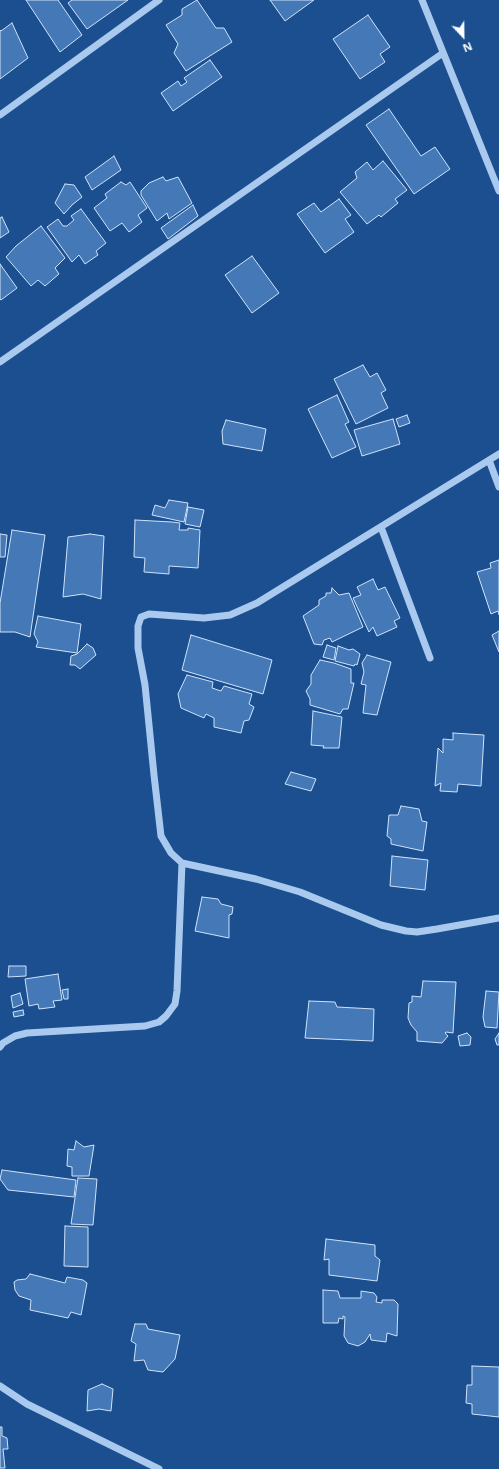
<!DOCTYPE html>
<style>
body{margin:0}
#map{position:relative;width:499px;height:1469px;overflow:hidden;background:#1b4f8f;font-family:"Noto Sans",sans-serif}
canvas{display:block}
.north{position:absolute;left:443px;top:16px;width:40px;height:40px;-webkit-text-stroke:3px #1b4f8f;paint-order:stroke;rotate:158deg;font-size:11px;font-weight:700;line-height:16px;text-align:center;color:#fff}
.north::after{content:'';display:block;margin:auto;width:14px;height:18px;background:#fff;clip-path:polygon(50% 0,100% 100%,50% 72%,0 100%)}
</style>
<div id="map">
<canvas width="499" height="1469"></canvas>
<div class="north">N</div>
</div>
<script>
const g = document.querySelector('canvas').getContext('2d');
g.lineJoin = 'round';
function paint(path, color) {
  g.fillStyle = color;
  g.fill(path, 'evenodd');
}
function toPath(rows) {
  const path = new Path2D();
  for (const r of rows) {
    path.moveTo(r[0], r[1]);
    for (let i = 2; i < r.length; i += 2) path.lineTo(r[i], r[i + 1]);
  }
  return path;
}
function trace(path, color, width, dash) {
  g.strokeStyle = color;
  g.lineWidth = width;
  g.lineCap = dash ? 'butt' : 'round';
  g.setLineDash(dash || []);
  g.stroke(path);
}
const building = toPath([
 [26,0,58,0,82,35,60,52,26,0],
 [72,0,128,0,87,29,68,3,72,0],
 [197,0,216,28,224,28,232,42,186,71,174,53,178,44,166,25,182,15,182,9,197,0],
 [270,0,314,0,285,21,270,0],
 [368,15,390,47,380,54,385,62,360,79,333,39,368,15],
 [12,23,28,58,0,79,0,30,1,31,12,23],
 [210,60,222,77,173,111,161,93,178,81,181,86,187,82,184,78,210,60],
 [389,109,421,156,435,147,450,169,414,194,366,125,389,109],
 [114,156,121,170,92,190,85,177,114,156],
 [383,161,407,190,395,199,398,203,381,217,379,215,367,224,340,192,357,178,355,172,367,162,373,170,383,161],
 [163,177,166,181,178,177,192,203,169,219,167,213,157,221,141,195,141,191,149,183,163,177],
 [121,182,126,185,130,182,147,208,138,215,142,222,129,232,122,223,110,231,94,208,107,198,105,194,121,182],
 [65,184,74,185,82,197,72,205,64,214,55,203,65,184],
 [339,199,351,215,345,219,354,232,325,253,297,214,314,203,321,212,339,199],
 [193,205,198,216,168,239,161,228,193,205],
 [81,209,106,243,96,251,98,255,85,264,79,255,72,262,47,227,58,219,63,226,67,226,74,220,71,216,81,209],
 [2,217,9,232,0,238,0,218,2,217],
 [41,226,65,258,55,268,59,274,45,286,38,280,31,286,6,257,16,246,41,226],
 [252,256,279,293,252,313,225,275,252,256],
 [0,264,17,288,1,300,0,299,0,264],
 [363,365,370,377,377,373,386,390,381,393,388,408,356,424,334,379,363,365],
 [337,395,349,422,345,424,356,447,332,458,308,409,337,395],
 [407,415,410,423,399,427,396,419,407,415],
 [393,419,400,444,362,456,354,430,393,419],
 [226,420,266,429,262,451,223,444,222,431,226,420],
 [169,500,188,503,184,522,152,515,155,505,165,508,169,500],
 [188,507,204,510,200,527,185,524,188,507],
 [135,520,172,522,180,523,179,530,188,530,188,528,200,530,198,568,169,566,169,574,144,572,145,558,134,557,135,520],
 [12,530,45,535,30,637,15,632,0,632,0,603,12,530],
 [0,534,7,535,5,557,0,557,0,534],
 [90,534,104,536,101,599,83,594,63,597,68,537,90,534],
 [499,560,499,615,498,611,491,614,477,572,491,568,490,563,499,560],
 [373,579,378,590,385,587,400,618,394,621,397,627,377,636,373,627,369,632,353,598,361,595,357,587,373,579],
 [332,588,339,595,349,593,363,627,332,642,330,638,324,640,322,645,314,644,303,616,319,605,319,600,326,596,326,593,331,593,332,588],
 [38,616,81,624,77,653,36,647,38,642,34,634,38,616],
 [499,631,499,652,492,635,499,631],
 [191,635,272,660,263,694,182,670,191,635],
 [87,644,93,648,96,655,80,669,75,665,70,665,71,656,77,654,87,644],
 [327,645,336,648,334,660,323,657,327,645],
 [338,646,349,650,353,649,360,654,357,665,355,664,354,666,335,661,338,646],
 [367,655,391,662,377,715,363,713,366,685,361,684,364,672,362,663,367,655],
 [320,660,334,663,351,669,351,683,354,683,348,709,343,709,340,714,310,705,310,699,306,691,311,684,311,675,320,660],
 [187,675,213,682,212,688,221,691,224,686,252,694,249,704,254,707,249,720,244,721,241,733,214,727,214,718,206,714,204,718,181,708,178,694,187,675],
 [313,711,342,717,339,748,323,748,324,746,311,745,313,711],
 [453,733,484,735,481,786,458,784,457,792,440,791,441,783,435,786,438,748,443,753,443,739,453,740,453,733],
 [291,772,316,779,311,791,285,784,291,772],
 [401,806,419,809,422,821,427,822,423,851,391,844,391,839,387,836,389,815,398,815,401,806],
 [392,856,428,860,425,890,390,886,392,856],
 [202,897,218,899,221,904,233,907,232,914,229,915,229,938,195,931,202,897],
 [9,966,26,966,26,976,8,977,9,966],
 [58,974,62,1000,53,1001,55,1007,39,1009,38,1004,29,1006,25,979,58,974],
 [423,981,456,982,453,1033,446,1032,445,1033,448,1036,442,1043,417,1041,417,1032,411,1025,408,1018,409,1003,412,1002,412,996,421,997,423,981],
 [68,989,68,999,64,999,62,990,68,989],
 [486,991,499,992,497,1028,485,1027,483,1017,486,991],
 [20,993,23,1004,13,1008,11,996,20,993],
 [309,1001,335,1002,337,1007,374,1009,373,1041,305,1038,309,1001],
 [23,1010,24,1015,14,1017,13,1012,23,1010],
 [467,1033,471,1037,470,1045,460,1046,458,1036,467,1033],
 [499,1033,499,1045,497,1045,495,1039,499,1033],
 [76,1141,84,1147,94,1145,89,1176,72,1176,72,1167,67,1166,68,1149,74,1150,76,1141],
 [2,1170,76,1180,74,1197,8,1190,0,1179,2,1170],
 [78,1178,97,1179,93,1225,71,1224,78,1178],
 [65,1226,88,1227,88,1267,64,1266,65,1226],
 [326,1239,375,1245,375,1256,380,1260,377,1281,329,1275,329,1259,324,1260,326,1239],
 [30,1274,65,1283,67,1277,83,1280,87,1283,81,1315,71,1312,68,1318,30,1310,31,1300,19,1296,15,1290,14,1282,17,1280,26,1279,30,1274],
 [323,1290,338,1291,340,1298,361,1298,361,1291,374,1293,377,1297,376,1302,382,1303,382,1300,394,1300,398,1304,397,1336,387,1333,386,1342,371,1340,370,1334,365,1342,358,1346,348,1343,344,1336,345,1317,343,1316,343,1319,339,1318,338,1323,323,1323,323,1290],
 [135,1324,146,1324,148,1329,180,1335,175,1359,163,1372,148,1370,144,1360,134,1361,136,1344,131,1341,135,1324],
 [472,1366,499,1367,499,1417,472,1414,472,1404,466,1403,467,1385,472,1385,472,1366],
 [102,1384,113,1389,111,1411,99,1409,87,1411,88,1390,102,1384],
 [0,1427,2,1427,2,1436,7,1438,8,1449,3,1449,5,1468,0,1468,0,1427]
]);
paint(building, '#4478b7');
trace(building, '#cfe3fa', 1);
trace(toPath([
 [422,0,499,191],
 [0,115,159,0],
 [0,362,443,53],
 [499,454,257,603,230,615,204,618,149,614,141,617,138,626,138,648,145,685,154,775,161,836,171,853,182,863,256,879,300,892,381,925,406,931,417,932,437,929,499,918],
 [489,460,499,487],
 [381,527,430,658],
 [0,1047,3,1043,15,1036,27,1033,145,1026,159,1022,166,1016,175,1004,177,991,182,863],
 [0,1386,27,1404,159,1469]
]), '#a9c9ee', 7);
</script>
